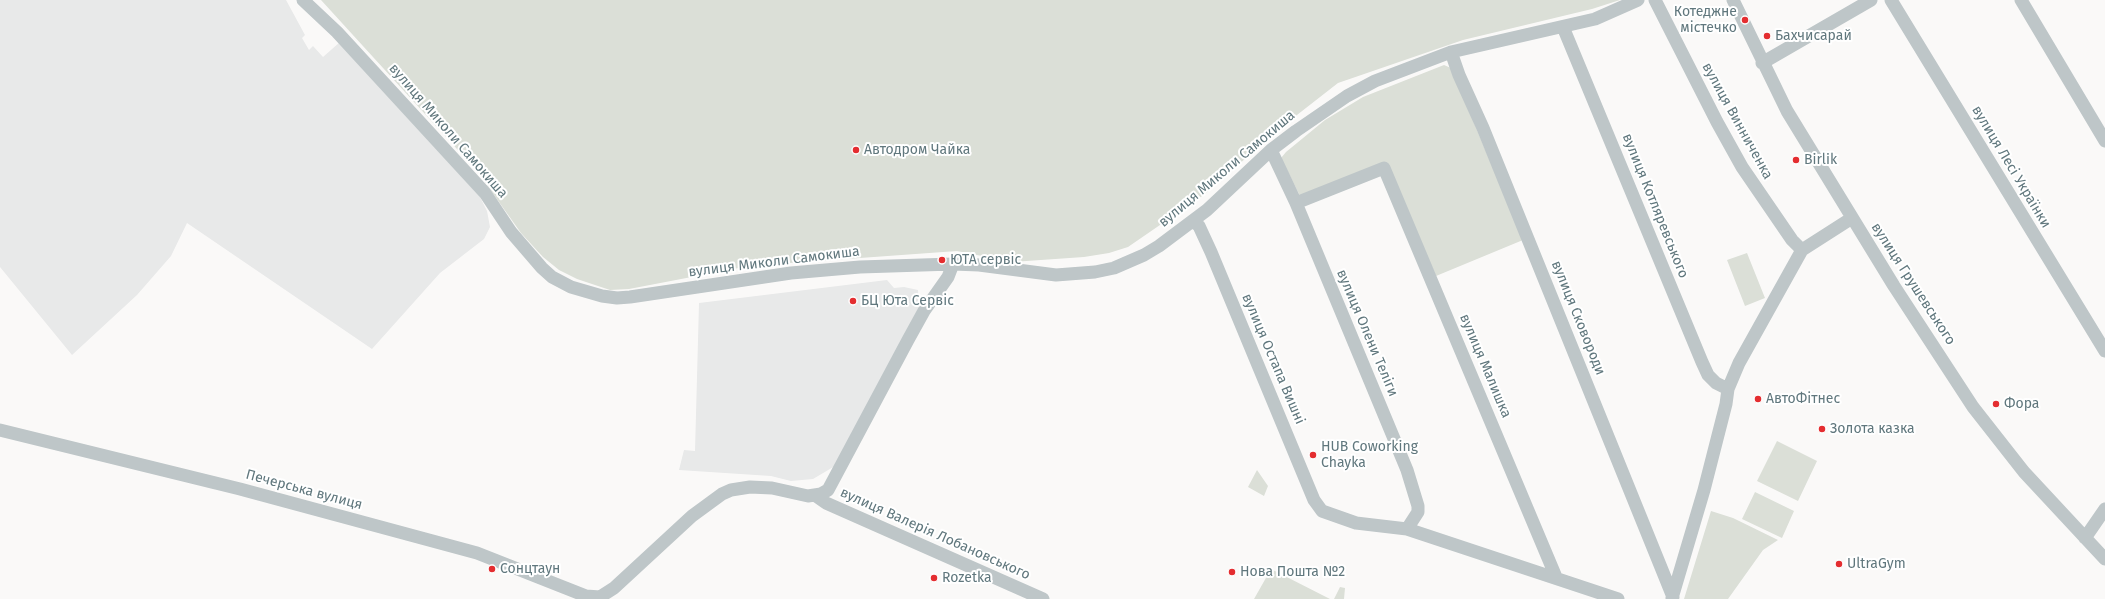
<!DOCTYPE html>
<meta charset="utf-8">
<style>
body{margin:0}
canvas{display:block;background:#faf9f8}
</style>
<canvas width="2105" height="599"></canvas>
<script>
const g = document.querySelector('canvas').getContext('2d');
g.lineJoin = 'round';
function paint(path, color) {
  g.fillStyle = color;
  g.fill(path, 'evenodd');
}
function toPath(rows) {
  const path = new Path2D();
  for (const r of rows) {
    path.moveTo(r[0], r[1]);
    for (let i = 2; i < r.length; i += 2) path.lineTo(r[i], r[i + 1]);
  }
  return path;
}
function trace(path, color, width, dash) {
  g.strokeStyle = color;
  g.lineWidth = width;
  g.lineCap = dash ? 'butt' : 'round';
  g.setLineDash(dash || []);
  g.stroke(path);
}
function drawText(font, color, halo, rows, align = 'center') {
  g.font = font + ' "Fira Sans",sans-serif';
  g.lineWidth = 4;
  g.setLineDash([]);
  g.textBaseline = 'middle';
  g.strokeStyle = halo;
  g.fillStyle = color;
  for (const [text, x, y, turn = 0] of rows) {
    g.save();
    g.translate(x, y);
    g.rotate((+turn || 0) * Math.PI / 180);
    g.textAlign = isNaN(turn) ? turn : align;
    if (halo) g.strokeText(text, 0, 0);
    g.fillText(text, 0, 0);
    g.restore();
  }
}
paint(toPath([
 [0,0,286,0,305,35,302,38,309,50,313,46,323,57,340,42,480,197,487,211,490,227,484,239,440,273,372,349,187,223,171,256,137,295,72,355,0,267],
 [887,280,894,288,904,287,918,290,919,307,840,463,813,479,791,481,771,476,679,470,684,450,695,451,699,303]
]), '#e8e9e9');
paint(toPath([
 [321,0,1620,0,1592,9,1463,40,1338,83,1279,129,1205,194,1128,247,1109,253,1084,257,1012,262,957,251,749,266,629,289,610,290,577,279,559,270,543,257,521,233,477,171],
 [1444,65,1451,68,1523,240,1436,276,1386,163,1301,198,1281,158,1286,152,1325,120,1363,97],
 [1747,253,1765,298,1745,306,1727,260],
 [1777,441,1817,461,1798,501,1757,481],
 [1257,470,1268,486,1264,496,1248,487],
 [1755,492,1794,511,1782,538,1742,519],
 [1711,511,1733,518,1778,540,1763,550,1728,599,1684,599],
 [1271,569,1330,599,1254,599],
 [1340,587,1345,588,1344,599,1334,599]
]), '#dbdfd7');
trace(toPath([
 [303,0,337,32,485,193,511,232,542,268,552,277,571,287,602,296,617,298,630,297,791,273,860,267,953,264,979,265,1056,275,1095,272,1114,268,1144,255,1159,246,1207,210,1271,150,1296,131,1347,96,1375,81,1451,52,1595,19,1638,0],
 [1655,0,1717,122,1742,167,1792,240,1802,250],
 [1733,0,1787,111,1894,286,1973,407,2024,472,2105,559],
 [1891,0,2105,351],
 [2021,0,2105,141],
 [1563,27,1702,362,1708,375,1716,383,1728,389],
 [1451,52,1459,75,1483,128,1673,597],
 [1762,63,1871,0],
 [1271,150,1296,203,1407,470,1418,506,1418,512,1407,529],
 [1296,203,1384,168,1556,577],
 [1193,221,1199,226,1211,252,1314,500,1322,511,1356,523,1407,529,1618,599],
 [0,430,240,489,477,553,586,596,600,597,614,588,692,516,722,494,731,490,750,487,772,488,808,496,821,494,828,490,908,340,924,311,948,277,953,264],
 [816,496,826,503,1043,599],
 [2085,538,2105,509],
 [1672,598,1704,490,1726,404,1728,389,1739,363,1802,250,1852,218]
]), '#bec6c8', 13);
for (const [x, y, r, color] of [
 [1745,20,4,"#e42d30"],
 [1767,36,4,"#e42d30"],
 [856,150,4,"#e42d30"],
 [1796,160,4,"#e42d30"],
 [942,260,4,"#e42d30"],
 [853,301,4,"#e42d30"],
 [1758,399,4,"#e42d30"],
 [1996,404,4,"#e42d30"],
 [1822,429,4,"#e42d30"],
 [1313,455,4,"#e42d30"],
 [1839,564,4,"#e42d30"],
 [492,569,4,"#e42d30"],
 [1232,572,4,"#e42d30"],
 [934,578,4,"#e42d30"]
]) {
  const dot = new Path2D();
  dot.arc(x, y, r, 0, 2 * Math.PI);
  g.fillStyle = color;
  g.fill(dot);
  trace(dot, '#fff', 1.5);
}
drawText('14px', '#60777d', '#fff', [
 ["Котеджне",1737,12,"right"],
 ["містечко",1737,28,"right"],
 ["Бахчисарай",1775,36],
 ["Автодром Чайка",864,150],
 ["Birlik",1804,160],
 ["ЮТА сервіс",950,260],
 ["БЦ Юта Сервіс",861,301],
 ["АвтоФітнес",1766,399],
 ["Фора",2004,404],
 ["Золота казка",1830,429],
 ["HUB Coworking",1321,447],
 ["Chayka",1321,463],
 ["UltraGym",1847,564],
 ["Сонцтаун",500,569],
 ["Нова Пошта №2",1240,572],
 ["Rozetka",942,578]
], 'left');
drawText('14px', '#60777d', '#fff', [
 ["вулиця Винниченка",1737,121,61],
 ["вулиця Миколи Самокиша",448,131,49],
 ["вулиця Лесі Українки",2011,167,59],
 ["вулиця Миколи Самокиша",1227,169,-40],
 ["вулиця Котляревського",1655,206,68],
 ["вулиця Миколи Самокиша",774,262,-7],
 ["вулиця Грушевського",1913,284,57],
 ["вулиця Сковороди",1578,318,68],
 ["вулиця Олени Теліги",1367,333,67],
 ["вулиця Остапа Вишні",1273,359,67],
 ["вулиця Малишка",1485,366,67],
 ["Печерська вулиця",304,490,15],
 ["вулиця Валерія Лобановського",935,534,24]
]);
</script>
